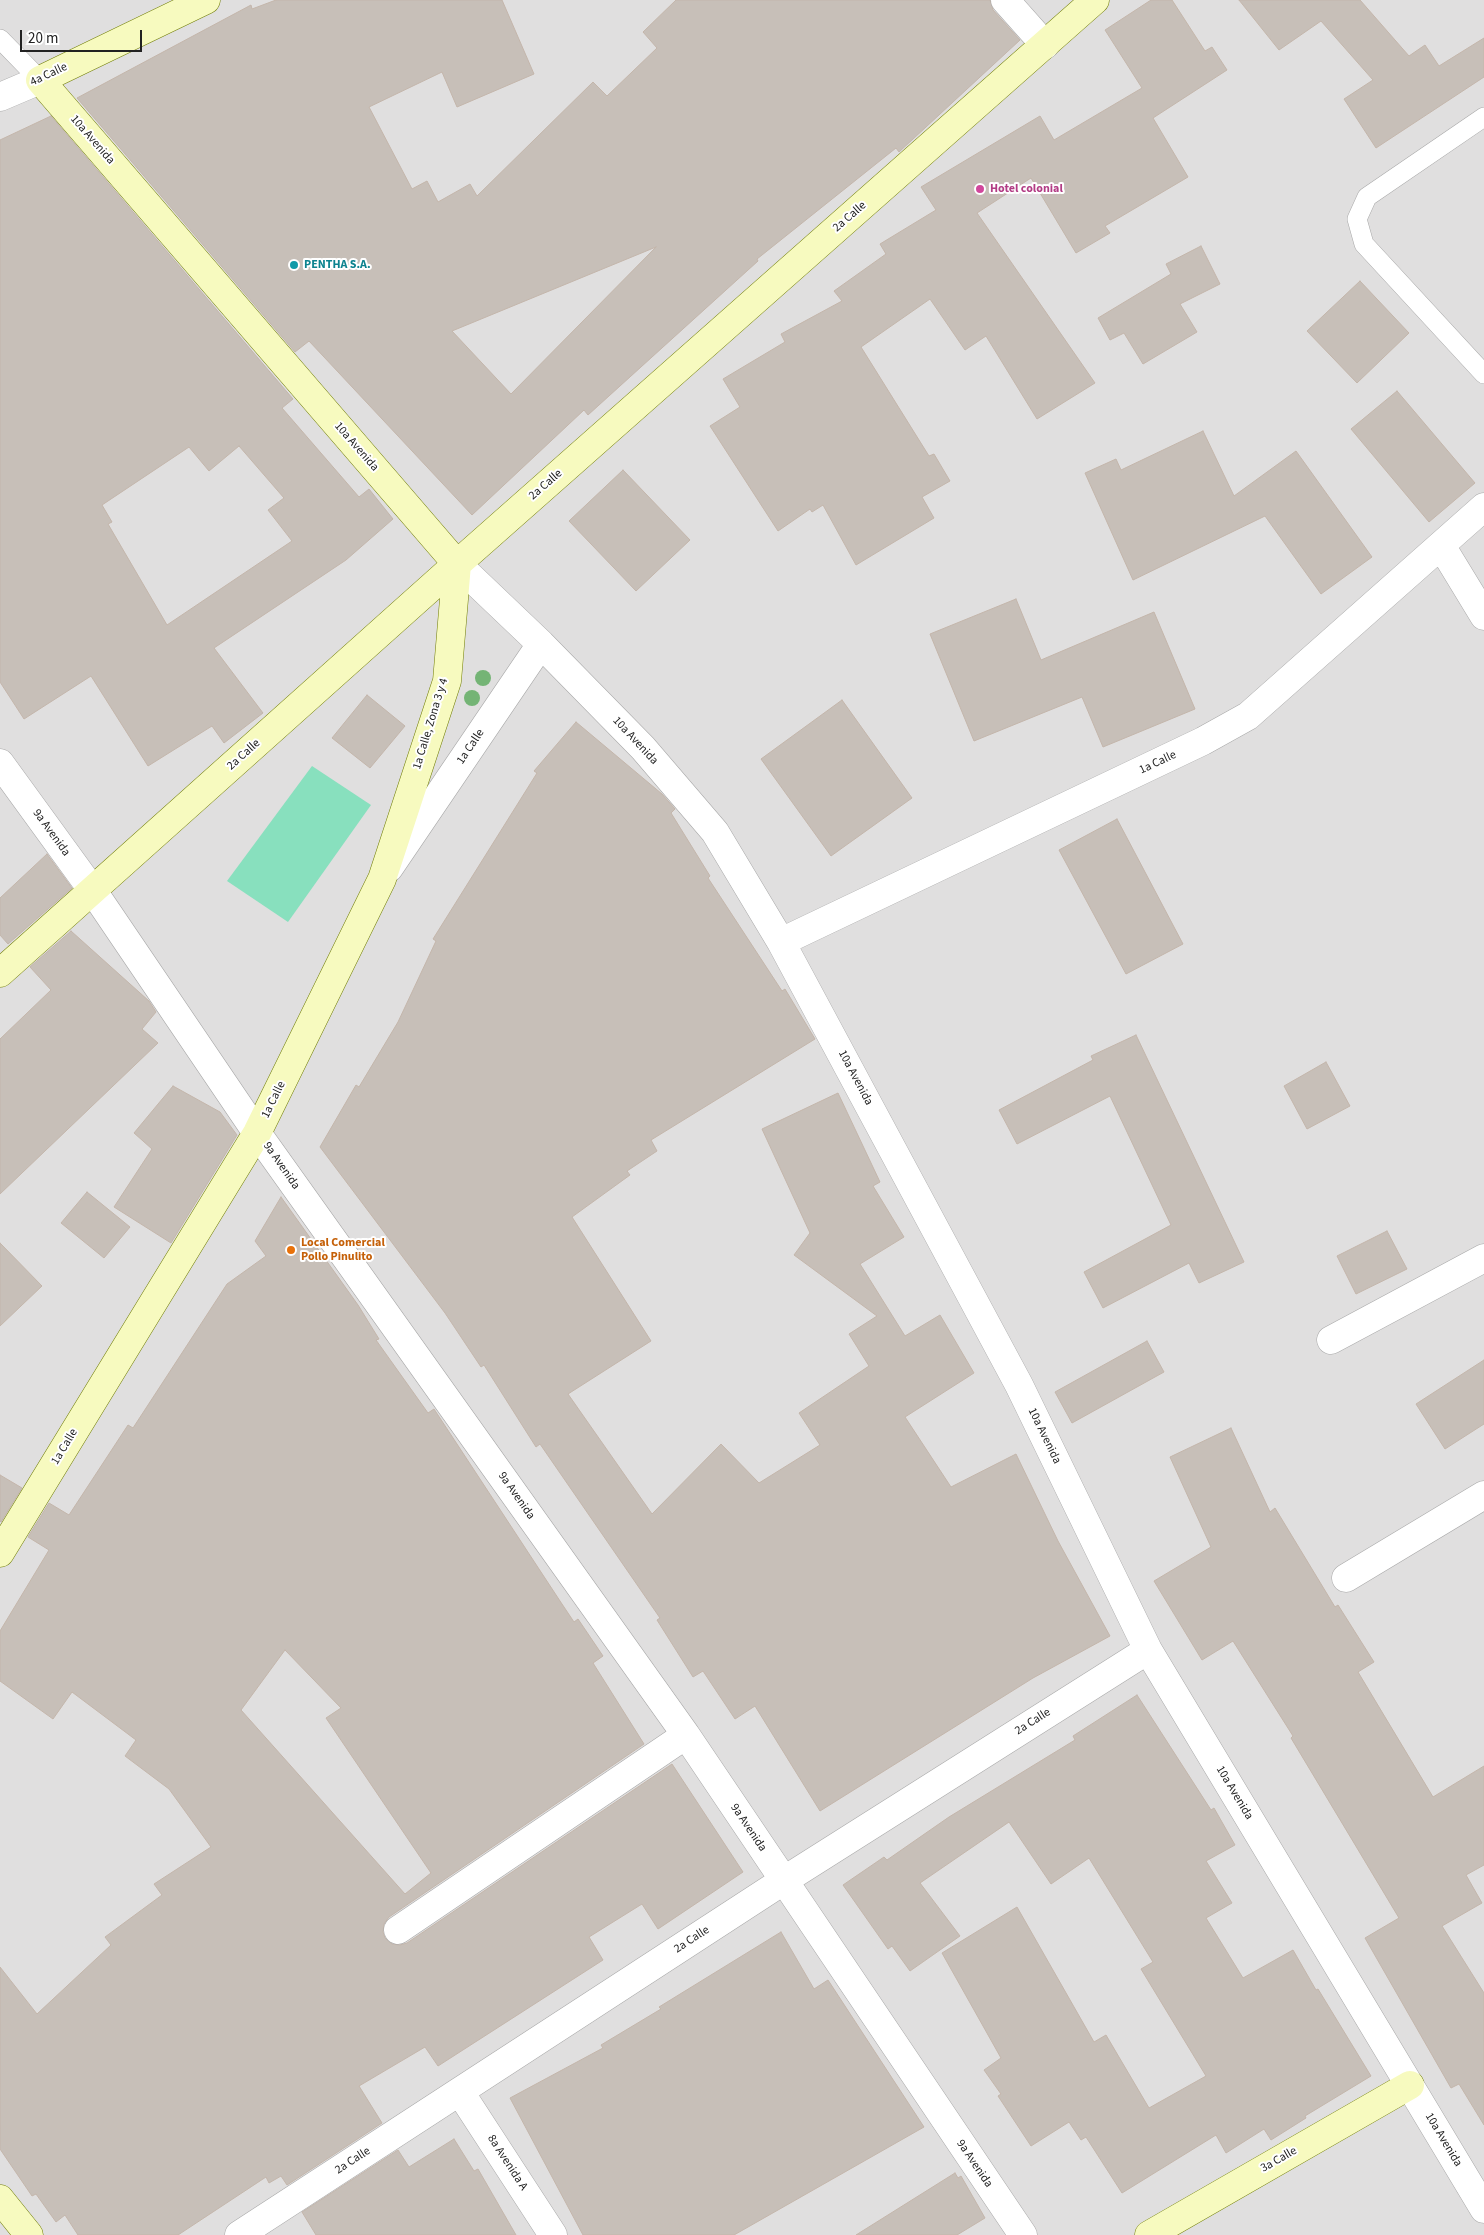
<!DOCTYPE html>
<style>
body{margin:0}
#map{position:relative;width:1484px;height:2235px;overflow:hidden;background:#f2efe9;font-family:"Source Sans 3",sans-serif}
canvas{display:block}
.scale{position:absolute;left:20px;top:30px;width:122px;height:22px;box-sizing:border-box;border:2px solid #222;border-top:0;padding-left:6px;font-size:15px;line-height:18px;white-space:nowrap;color:#222;-webkit-text-stroke:4px #fff;paint-order:stroke}
</style>
<div id="map">
<canvas width="1484" height="2235"></canvas>
<div class="scale">20 m</div>
</div>
<script>
const g = document.querySelector('canvas').getContext('2d');
g.lineJoin = 'round';
function paint(path, color) {
  g.fillStyle = color;
  g.fill(path, 'evenodd');
}
function toPath(rows) {
  const path = new Path2D();
  for (const r of rows) {
    path.moveTo(r[0], r[1]);
    for (let i = 2; i < r.length; i += 2) path.lineTo(r[i], r[i + 1]);
  }
  return path;
}
function trace(path, color, width, dash) {
  g.strokeStyle = color;
  g.lineWidth = width;
  g.lineCap = dash ? 'butt' : 'round';
  g.setLineDash(dash || []);
  g.stroke(path);
}
function drawText(font, color, halo, rows, align = 'center') {
  g.font = font + ' "Source Sans 3",sans-serif';
  g.lineWidth = 4;
  g.setLineDash([]);
  g.textBaseline = 'middle';
  g.strokeStyle = halo;
  g.fillStyle = color;
  for (const [text, x, y, turn = 0] of rows) {
    g.save();
    g.translate(x, y);
    g.rotate((+turn || 0) * Math.PI / 180);
    g.textAlign = isNaN(turn) ? turn : align;
    if (halo) g.strokeText(text, 0, 0);
    g.fillText(text, 0, 0);
    g.restore();
  }
}
paint(toPath([
 [0,0,1484,0,1484,2235,0,2235]
]), '#e0dfdf');
paint(toPath([
 [312,766,371,805,288,922,227,881]
]), '#88e0be');
const building = toPath([
 [276,0,502,0,534,74,457,107,442,72,369,107,412,189,427,181,438,202,470,184,477,196,593,82,607,96,657,48,643,32,676,0,990,0,993,10,1020,40,899,152,896,148,757,259,758,261,588,415,584,410,472,515,309,341,295,352,77,98,251,5,252,9,276,0],
 [656,247,511,394,452,331,656,247],
 [1151,0,1172,0,1205,51,1212,47,1227,70,1153,118,1188,177,1105,226,1110,233,1076,253,1031,178,977,213,1095,383,1037,419,986,336,965,350,930,299,861,347,929,456,934,454,950,481,922,497,934,518,856,565,823,505,812,512,810,509,778,531,710,426,740,407,723,379,785,342,781,334,842,301,834,291,886,254,880,244,936,210,921,187,1040,116,1054,140,1142,88,1105,30,1151,0],
 [1239,0,1360,0,1409,56,1425,45,1439,66,1484,38,1484,77,1376,148,1344,99,1373,80,1321,21,1279,50,1239,0],
 [51,116,293,399,282,408,359,497,369,489,393,519,346,560,214,648,263,713,224,743,212,726,148,766,91,676,24,719,0,682,0,140,51,116],
 [239,446,284,498,268,510,292,541,167,625,108,524,112,522,102,505,189,447,209,471,239,446],
 [1201,246,1220,284,1180,304,1197,332,1143,364,1124,333,1110,340,1098,318,1171,274,1166,264,1201,246],
 [1360,281,1409,333,1357,383,1307,331,1360,281],
 [1397,391,1475,483,1429,522,1351,429,1397,391],
 [1203,431,1234,496,1296,451,1372,557,1321,594,1265,516,1133,580,1085,473,1116,459,1121,470,1203,431],
 [623,470,690,540,636,591,569,521,623,470],
 [1016,599,1041,660,1154,612,1195,709,1103,747,1082,697,974,741,930,634,1016,599],
 [367,695,405,726,370,768,332,738,367,695],
 [842,700,912,798,831,856,761,759,842,700],
 [576,722,662,794,675,809,671,813,710,876,708,878,782,991,785,989,815,1039,651,1140,657,1151,627,1171,630,1175,572,1217,651,1341,568,1394,652,1514,721,1444,759,1483,820,1445,799,1413,869,1366,849,1334,877,1316,794,1255,810,1233,762,1129,838,1093,880,1182,873,1186,904,1237,860,1264,905,1336,940,1315,974,1373,905,1417,951,1487,1016,1454,1058,1541,1110,1636,1033,1678,820,1811,755,1706,735,1719,703,1671,693,1677,657,1620,660,1618,540,1444,536,1447,484,1365,481,1367,445,1313,320,1147,356,1085,359,1087,398,1022,436,941,433,939,537,773,534,771,576,722],
 [1117,819,1183,944,1126,974,1059,850,1117,819],
 [47,854,72,888,8,944,0,935,0,898,47,854],
 [71,931,149,1001,156,1012,142,1029,158,1043,0,1194,0,1039,51,990,30,967,71,931],
 [1136,1035,1244,1262,1199,1283,1189,1263,1103,1308,1084,1272,1171,1225,1110,1096,1017,1144,999,1110,1093,1060,1091,1056,1136,1035],
 [1326,1062,1350,1106,1307,1129,1284,1086,1326,1062],
 [173,1086,220,1112,237,1135,171,1243,114,1207,152,1149,134,1133,173,1086],
 [87,1192,130,1227,104,1258,61,1223,87,1192],
 [281,1197,358,1305,379,1339,376,1340,428,1413,434,1409,560,1601,574,1622,578,1619,603,1656,593,1663,644,1744,389,1917,384,1924,383,1932,385,1938,392,1944,400,1945,407,1943,672,1764,743,1872,658,1929,642,1904,589,1937,603,1960,438,2066,425,2047,359,2086,382,2123,287,2185,281,2176,269,2183,266,2177,178,2235,78,2235,65,2215,56,2222,36,2194,32,2196,0,2149,0,1967,37,2014,111,1945,105,1937,162,1895,154,1884,211,1847,169,1789,125,1756,136,1740,72,1692,53,1719,0,1681,0,1631,49,1550,28,1537,49,1503,69,1515,128,1425,133,1428,227,1284,266,1256,255,1241,281,1197],
 [285,1650,341,1708,326,1718,431,1873,405,1894,241,1710,285,1650],
 [1387,1231,1407,1269,1356,1294,1337,1256,1387,1231],
 [0,1243,42,1286,0,1326,0,1243],
 [1147,1341,1164,1372,1072,1423,1055,1392,1147,1341],
 [1484,1360,1484,1424,1445,1449,1416,1404,1484,1360],
 [1231,1428,1270,1512,1275,1508,1335,1607,1338,1605,1374,1662,1358,1672,1433,1797,1484,1766,1484,1865,1466,1875,1482,1903,1442,1926,1484,1993,1484,2125,1459,2084,1451,2088,1365,1938,1399,1918,1291,1738,1293,1736,1233,1641,1202,1660,1154,1581,1211,1547,1170,1457,1231,1428],
 [0,1475,22,1488,1,1522,0,1521,0,1475],
 [1137,1695,1211,1810,1214,1808,1235,1845,1206,1861,1232,1903,1206,1918,1243,1978,1293,1950,1316,1990,1318,1989,1371,2076,1305,2116,1306,2118,1271,2140,1264,2129,1226,2153,1216,2135,1122,2193,1086,2137,1081,2140,1069,2122,1031,2146,998,2096,1001,2094,984,2070,1001,2058,942,1953,1017,1907,1094,2042,1106,2035,1149,2108,1206,2076,1141,1969,1153,1962,1089,1858,1051,1884,1009,1822,920,1883,960,1936,910,1971,892,1946,888,1949,843,1885,884,1857,887,1860,949,1817,1075,1740,1073,1736,1137,1695],
 [781,1932,814,1989,828,1980,924,2127,734,2235,583,2235,510,2098,603,2048,601,2045,661,2009,659,2007,781,1932],
 [454,2139,474,2171,478,2169,516,2235,316,2235,302,2212,398,2150,409,2167,454,2139],
 [955,2173,958,2178,961,2176,985,2218,957,2235,856,2235,955,2173]
]);
paint(building, '#c7bfb8');
trace(building, '#c4b6ab', 1);
const lane = toPath([
 [0,39,40,80],
 [1484,117,1367,197,1357,219,1364,244,1484,374]
]);
const street = toPath([
 [1005,0,1045,45],
 [0,97,40,80],
 [1442,547,1484,616],
 [457,564,541,644,643,748,715,832,781,942,1019,1385,1148,1650,1484,2209],
 [0,763,93,891,257,1133,686,1735,1023,2235],
 [389,868,541,644],
 [781,942,1203,741,1248,716,1484,507],
 [1331,1340,1484,1258],
 [1346,1578,1484,1495],
 [398,1930,686,1735],
 [460,2092,553,2235],
 [239,2235,783,1881,1148,1650]
]);
const secondary = toPath([
 [206,0,40,80,457,564],
 [0,973,457,564,1095,0],
 [0,1553,257,1133,382,879,447,681,457,564],
 [0,2199,29,2235],
 [1149,2235,1410,2085]
]);
trace(lane, '#a9a9a9', 20);
trace(street, '#a9a9a9', 29);
trace(secondary, '#707d05', 29);
trace(lane, '#fff', 19);
trace(street, '#fff', 28);
trace(secondary, '#f7fabf', 28);
g.fillStyle = '#74b475';
for (const [x, y] of [
 [483,678],
 [472,698]
]) {
  g.beginPath();
  g.arc(x, y, 8, 0, 2 * Math.PI);
  g.fill();
}
for (const [x, y, r, color] of [
 [980,189,5,"#d1479c"],
 [294,265,5,"#0f9aa8"],
 [291,1250,5,"#e8710a"]
]) {
  const dot = new Path2D();
  dot.arc(x, y, r, 0, 2 * Math.PI);
  g.fillStyle = color;
  g.fill(dot);
  trace(dot, '#fff', 2);
}
drawText('12px', '#222', '#fff', [
 ["4a Calle",49,75,-25],
 ["10a Avenida",92,140,49],
 ["2a Calle",850,217,-41],
 ["10a Avenida",356,447,49],
 ["2a Calle",546,485,-41],
 ["1a Calle, Zona 3 y 4",431,724,-73],
 ["10a Avenida",635,741,47],
 ["1a Calle",471,747,-56],
 ["2a Calle",244,755,-42],
 ["1a Calle",1158,763,-25],
 ["9a Avenida",51,833,54],
 ["10a Avenida",855,1078,62],
 ["1a Calle",274,1100,-64],
 ["9a Avenida",281,1166,55],
 ["10a Avenida",1044,1436,64],
 ["1a Calle",65,1447,-59],
 ["9a Avenida",516,1496,55],
 ["2a Calle",1033,1722,-32],
 ["10a Avenida",1234,1793,59],
 ["9a Avenida",748,1828,56],
 ["2a Calle",692,1940,-33],
 ["10a Avenida",1443,2140,59],
 ["3a Calle",1279,2160,-30],
 ["2a Calle",353,2161,-33],
 ["8a Avenida A",507,2163,57],
 ["9a Avenida",974,2164,56]
]);
drawText('bold 12px', '#b23c85', '#fff', [
 ["Hotel colonial",990,189]
], 'left');
drawText('bold 12px', '#0d838f', '#fff', [
 ["PENTHA S.A.",304,265]
], 'left');
drawText('bold 12px', '#c56008', '#fff', [
 ["Local Comercial",301,1243],
 ["Pollo Pinulito",301,1257]
], 'left');
</script>
